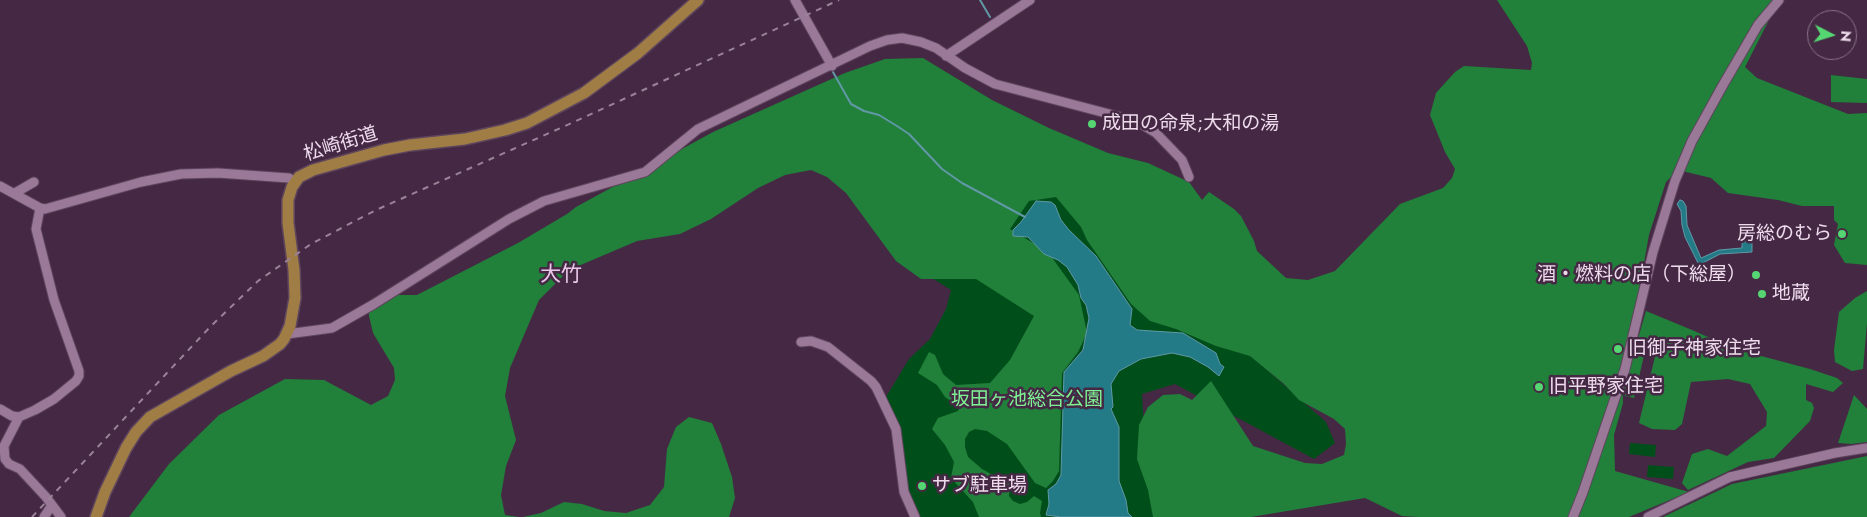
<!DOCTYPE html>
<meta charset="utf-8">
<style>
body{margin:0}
#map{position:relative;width:1867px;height:517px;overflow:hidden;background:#452944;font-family:Jost,sans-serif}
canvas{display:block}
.north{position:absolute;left:1807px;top:10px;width:50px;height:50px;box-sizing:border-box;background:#452944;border:1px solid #897188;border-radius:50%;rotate:95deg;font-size:14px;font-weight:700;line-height:20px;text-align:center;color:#eedced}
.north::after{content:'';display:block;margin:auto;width:18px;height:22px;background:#55d672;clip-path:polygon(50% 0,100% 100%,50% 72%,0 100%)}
</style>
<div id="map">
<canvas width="1867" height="517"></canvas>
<div class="north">N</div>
</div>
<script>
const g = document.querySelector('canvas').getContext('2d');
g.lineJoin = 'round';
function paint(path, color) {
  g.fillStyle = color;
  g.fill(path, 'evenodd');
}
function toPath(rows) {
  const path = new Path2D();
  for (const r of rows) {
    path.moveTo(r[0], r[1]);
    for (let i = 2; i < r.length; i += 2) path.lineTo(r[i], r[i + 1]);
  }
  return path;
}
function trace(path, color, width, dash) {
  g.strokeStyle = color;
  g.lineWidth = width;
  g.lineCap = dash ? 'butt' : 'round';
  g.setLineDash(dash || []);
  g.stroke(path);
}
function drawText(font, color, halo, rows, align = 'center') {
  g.font = font + ' Jost,"Noto Sans JP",sans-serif';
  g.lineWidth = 5;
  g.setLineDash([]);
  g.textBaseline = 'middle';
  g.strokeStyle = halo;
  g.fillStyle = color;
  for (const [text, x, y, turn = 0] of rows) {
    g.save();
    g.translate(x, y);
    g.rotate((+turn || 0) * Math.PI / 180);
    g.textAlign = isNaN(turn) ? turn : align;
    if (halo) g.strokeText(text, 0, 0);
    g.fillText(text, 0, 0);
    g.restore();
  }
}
paint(toPath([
 [857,78,1062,189,1326,422,1335,443,1314,459,1175,384,1142,394,1147,482,1165,517,919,517,907,490,900,428,886,397,909,359,930,339,946,309,951,290,913,266],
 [1630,443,1656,445,1655,457,1629,454],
 [1648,465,1674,467,1673,479,1647,477]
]), '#004f1a');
paint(toPath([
 [1497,0,1773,0,1769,20,1745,67,1757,78,1848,114,1867,113,1867,265,1845,263,1834,245,1838,224,1834,220,1834,206,1802,206,1778,200,1728,193,1711,178,1678,170,1666,182,1649,235,1633,323,1622,360,1623,403,1614,435,1615,471,1689,492,1629,517,1419,517,1402,516,1365,498,1251,517,1153,517,1148,490,1137,459,1139,425,1148,407,1163,395,1180,394,1192,400,1211,381,1253,446,1305,463,1322,464,1344,455,1346,444,1345,429,1334,419,1299,400,1284,384,1250,356,1216,346,1176,329,1150,321,1131,304,1087,240,1081,227,1056,197,1029,201,1010,229,1048,252,1079,295,1087,333,1078,352,1062,373,1059,471,1053,481,1046,488,1035,483,1007,444,987,431,975,429,969,432,965,439,965,447,968,457,982,469,991,474,1006,477,1010,481,1009,496,1013,501,1020,504,1027,502,1034,496,1042,501,1040,513,1041,517,979,517,973,502,951,478,954,462,945,445,932,429,938,418,958,411,960,407,945,397,937,385,918,373,929,352,935,355,943,374,956,385,990,383,1010,360,1034,316,976,279,921,279,896,261,846,193,827,177,811,170,785,175,758,188,711,219,680,234,637,241,569,270,539,300,510,368,505,396,516,440,506,466,501,495,505,515,519,517,129,517,169,464,219,415,285,379,324,380,371,405,388,396,395,380,394,368,373,333,369,316,369,306,386,295,417,295,518,243,567,214,576,207,713,132,845,73,885,59,923,58,992,100,1049,128,1108,153,1148,163,1189,182,1202,200,1209,192,1234,209,1241,216,1254,241,1257,251,1286,278,1308,280,1335,271,1400,204,1443,188,1452,178,1455,169,1445,152,1430,115,1436,93,1455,72,1464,66,1531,70,1532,63,1527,46],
 [1831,75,1867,79,1867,103,1831,102],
 [1867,291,1867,323,1863,369,1852,371,1835,362,1834,350,1839,312,1855,298],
 [1646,311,1692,330,1735,349,1810,369,1837,378,1843,383,1833,392,1806,384,1806,400,1812,403,1814,408,1810,421,1774,458,1748,462,1688,490,1682,483,1692,454,1708,449,1727,456,1766,426,1767,412,1750,384,1728,379,1691,382,1682,424,1675,430,1652,429,1639,423,1659,340,1648,339,1634,398,1625,396,1624,386],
 [1854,395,1867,409,1867,442,1851,444,1838,443],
 [689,417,712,423,721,444,732,477,735,498,729,517,523,517,541,513,564,502,582,504,604,511,626,513,650,505,664,487,667,449,676,427],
 [1867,456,1867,517,1663,517,1732,484]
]), '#21803a');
const water = toPath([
 [1680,200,1683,201,1686,206,1687,225,1701,258,1719,250,1742,248,1742,242,1752,241,1752,252,1720,254,1699,265,1685,237,1682,225,1681,211,1677,204,1680,200],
 [1036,201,1051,202,1055,205,1061,220,1069,230,1096,256,1132,309,1130,325,1137,330,1183,333,1216,353,1220,364,1224,367,1219,376,1208,367,1190,357,1172,353,1141,359,1119,371,1111,384,1113,407,1111,409,1119,427,1119,481,1126,500,1128,513,1132,517,1061,517,1046,515,1049,504,1048,490,1056,484,1061,475,1064,372,1083,350,1089,318,1086,305,1081,298,1078,285,1067,267,1058,260,1044,254,1028,237,1013,236,1013,230,1021,222,1036,201]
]);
paint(water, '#237b87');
trace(water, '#6098a6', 1);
trace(toPath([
 [980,0,990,17],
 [833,72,851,104,864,111,879,115,897,126,909,134,942,169,962,183,1025,217]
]), '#6098a6', 2);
const minor = toPath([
 [795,0,832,66],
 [946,56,1030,0],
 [0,186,40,208,45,209,141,182,181,174,218,173,289,178,295,182],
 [15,193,34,182],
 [40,208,36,229,54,300,79,371,79,376,76,381,54,399,35,410,19,417,4,446,5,459,9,464,20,469,46,497,61,517],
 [287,334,332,328,374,304,509,219,544,201,645,172,698,129,870,46,887,40,902,38,921,42,936,48,965,68,995,84,1136,121,1156,133,1182,160,1189,177],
 [801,342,811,341,828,347,871,381,876,387,896,429,904,492,915,517],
 [0,409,12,416,19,417],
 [44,517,52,505],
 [1573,517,1583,492,1625,369,1653,252,1675,181,1692,141,1723,85,1758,25,1779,0],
 [1648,517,1730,477,1835,453,1867,448]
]);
const major = toPath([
 [96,517,105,492,126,448,136,432,150,417,231,371,263,356,280,344,284,339,290,326,295,298,294,270,288,223,288,200,292,187,299,177,313,170,384,150,410,145,465,139,505,130,527,123,584,93,638,53,698,0]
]);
trace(minor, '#5e455d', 11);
trace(major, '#5e455d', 14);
trace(minor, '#9a7998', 9);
trace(major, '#9f7d44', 11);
trace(toPath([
 [32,517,211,326,258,281,311,244,376,210,565,126,839,0]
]), '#9a8399', 2, [6, 6]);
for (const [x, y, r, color] of [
 [1092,124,5,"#55d672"],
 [1842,234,5,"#55d672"],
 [1756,275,5,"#55d672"],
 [1762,294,5,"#55d672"],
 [1618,349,5,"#55d672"],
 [1539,387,5,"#55d672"],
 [922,486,5,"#55d672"]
]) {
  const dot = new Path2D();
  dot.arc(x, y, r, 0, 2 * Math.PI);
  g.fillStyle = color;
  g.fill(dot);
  trace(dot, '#452944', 2);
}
drawText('19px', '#eedced', '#452944', [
 ["成田の命泉;大和の湯",1102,124],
 ["房総のむら",1832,234,"right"],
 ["酒・燃料の店（下総屋）",1746,275,"right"],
 ["地蔵",1772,294],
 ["旧御子神家住宅",1628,349],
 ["旧平野家住宅",1549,387],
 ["サブ駐車場",932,486]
], 'left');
drawText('19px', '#eedced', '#452944', [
 ["松崎街道",341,145,-17]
]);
drawText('19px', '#7ff194', '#452944', [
 ["坂田ヶ池総合公園",1027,400]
]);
drawText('21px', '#eac6e8', '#452944', [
 ["大竹",561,276]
]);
</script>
